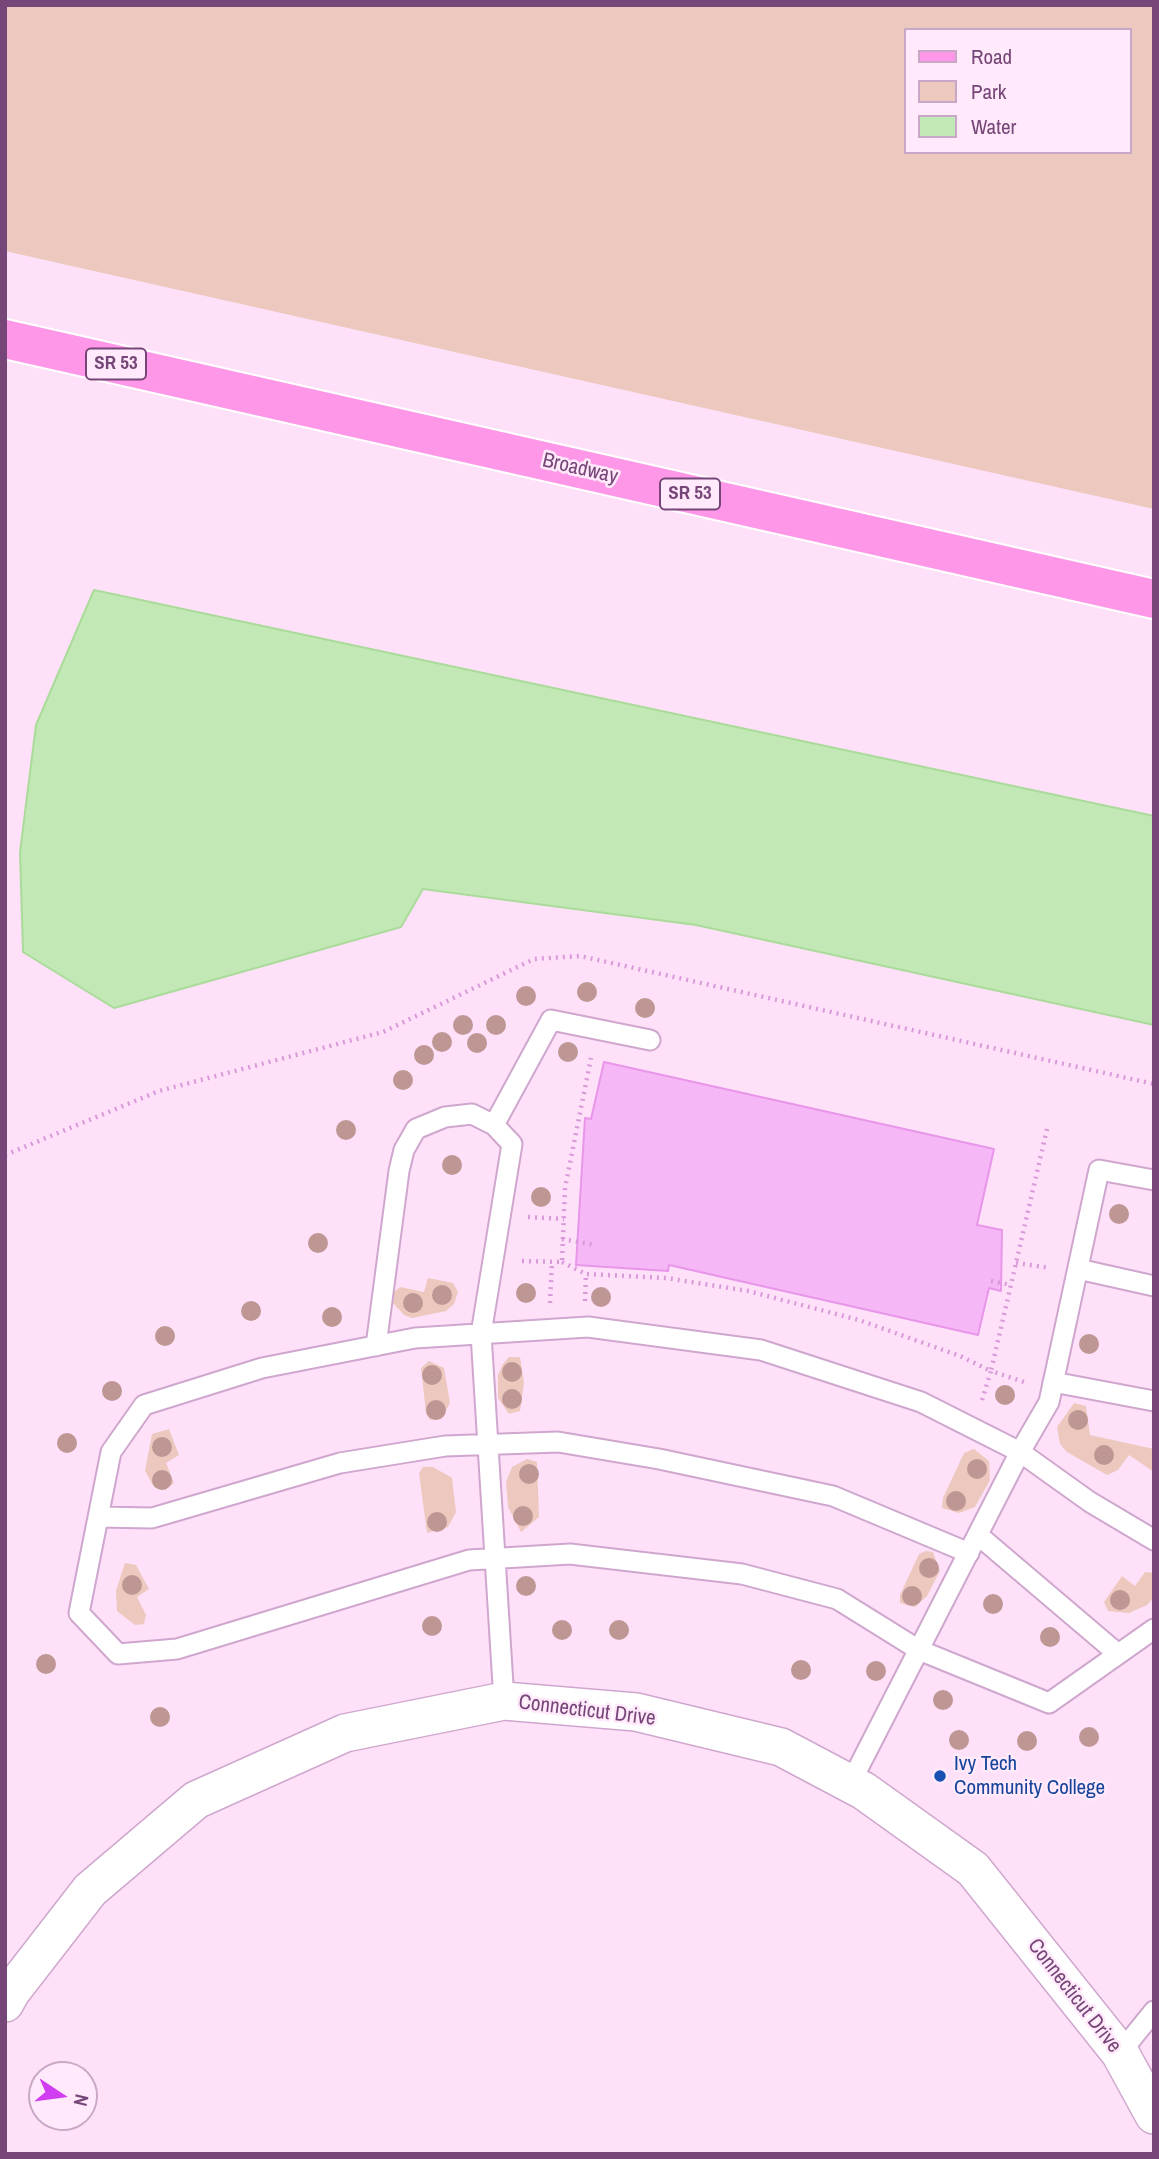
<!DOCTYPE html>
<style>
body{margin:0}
#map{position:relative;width:1159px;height:2159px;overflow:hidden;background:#fee1f8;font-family:"Archivo Narrow",sans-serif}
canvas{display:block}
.frame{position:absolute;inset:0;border:7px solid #754677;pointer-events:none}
.legend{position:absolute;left:904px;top:28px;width:228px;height:126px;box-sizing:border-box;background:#ffe9fb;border:2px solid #c8a8c6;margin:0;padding:9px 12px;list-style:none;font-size:21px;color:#754677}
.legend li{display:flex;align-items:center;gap:14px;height:35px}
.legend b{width:35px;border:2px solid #c8a8c6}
.north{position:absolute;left:28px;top:2061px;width:70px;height:70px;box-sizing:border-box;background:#ffe9fb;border:2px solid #c8a8c6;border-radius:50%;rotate:103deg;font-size:19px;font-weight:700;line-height:28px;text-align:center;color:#754677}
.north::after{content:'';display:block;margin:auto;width:24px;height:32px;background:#d13df1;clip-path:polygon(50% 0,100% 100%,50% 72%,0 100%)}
</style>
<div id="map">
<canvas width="1159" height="2159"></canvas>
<div class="frame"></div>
<ul class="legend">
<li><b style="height:9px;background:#ff97e8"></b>Road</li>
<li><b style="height:19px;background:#ecc8bf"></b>Park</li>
<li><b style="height:19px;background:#c2e9b5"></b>Water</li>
</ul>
<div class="north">N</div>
</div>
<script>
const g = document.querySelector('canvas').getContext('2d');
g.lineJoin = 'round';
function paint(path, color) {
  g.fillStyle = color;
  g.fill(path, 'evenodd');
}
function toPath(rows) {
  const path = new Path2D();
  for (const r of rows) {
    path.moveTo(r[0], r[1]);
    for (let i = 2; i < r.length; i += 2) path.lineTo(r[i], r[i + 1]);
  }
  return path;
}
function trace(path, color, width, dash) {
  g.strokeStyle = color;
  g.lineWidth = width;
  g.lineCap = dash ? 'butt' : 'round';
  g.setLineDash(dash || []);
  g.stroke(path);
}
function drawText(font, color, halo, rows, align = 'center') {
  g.font = font + ' "Archivo Narrow",sans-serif';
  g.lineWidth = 5;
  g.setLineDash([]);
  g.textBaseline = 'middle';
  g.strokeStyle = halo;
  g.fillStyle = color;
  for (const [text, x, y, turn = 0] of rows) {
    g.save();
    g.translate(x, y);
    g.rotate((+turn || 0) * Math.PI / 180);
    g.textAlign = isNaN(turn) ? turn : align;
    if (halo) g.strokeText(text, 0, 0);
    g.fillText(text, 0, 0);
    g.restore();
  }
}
paint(toPath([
 [5,5,1154,5,1154,509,5,251],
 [905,30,1129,30,1129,152,905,152],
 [428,1278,453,1283,458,1292,454,1304,446,1311,412,1318,404,1315,393,1303,392,1294,400,1287,424,1292],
 [509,1357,520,1357,524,1383,520,1411,509,1414,498,1398,498,1375,503,1364],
 [429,1361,444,1368,450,1403,441,1419,430,1420,426,1413,421,1368],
 [1074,1403,1086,1406,1090,1435,1154,1449,1154,1472,1129,1455,1118,1470,1107,1475,1067,1452,1060,1444,1057,1427],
 [169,1429,179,1455,166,1463,174,1483,165,1490,154,1487,145,1471,152,1434],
 [974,1449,989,1461,990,1480,975,1507,959,1513,942,1508,943,1498,964,1453],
 [527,1459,537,1462,539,1517,521,1532,508,1507,506,1482,512,1467],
 [423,1467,433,1467,452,1478,456,1512,448,1527,427,1533,419,1473],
 [926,1551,933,1552,940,1571,927,1596,915,1607,900,1603,900,1595,919,1554],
 [125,1563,136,1565,149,1589,137,1597,146,1615,144,1624,135,1625,117,1611,116,1591],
 [1145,1572,1154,1573,1154,1597,1147,1605,1129,1613,1108,1611,1104,1602,1122,1576,1135,1586]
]), '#ecc8bf');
const water = toPath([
 [94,590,1154,816,1154,1025,696,925,423,889,401,927,114,1008,23,952,20,852,36,725,94,590]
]);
paint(water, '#c2e9b5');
trace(water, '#aadb9a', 2);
const building = toPath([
 [604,1062,994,1149,977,1225,1002,1230,1001,1291,989,1288,978,1335,669,1265,668,1271,576,1265,585,1118,591,1119,604,1062]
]);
paint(building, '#f5b7f5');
trace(building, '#e896e9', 2);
const lane = toPath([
 [494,1125,551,1020,650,1040],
 [1078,1269,1154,1286],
 [376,1346,399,1171,404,1150,416,1129,445,1117,472,1114,494,1125,512,1144,481,1334,504,1701],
 [1053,1382,1154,1401],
 [98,1517,152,1518,340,1463,445,1446,558,1442,659,1459,833,1496,969,1553],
 [978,1535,1118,1654],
 [1154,1540,1090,1502,1020,1452,921,1402,761,1350,588,1327,415,1338,262,1368,144,1405,111,1452,79,1613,118,1654,177,1649,469,1560,570,1554,742,1574,837,1599,919,1650,1049,1703,1154,1629],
 [850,1784,1020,1452,1049,1402,1099,1170,1154,1180],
 [1120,2053,1154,2011]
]);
const street = toPath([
 [5,2003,11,1992,90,1890,196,1800,345,1733,504,1701,636,1712,781,1747,864,1791,973,1869,1120,2053,1154,2115]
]);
const primary = toPath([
 [5,339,1154,599]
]);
trace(lane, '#cfa7ce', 23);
trace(street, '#cfa7ce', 40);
trace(primary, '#fff', 42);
trace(toPath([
 [5,1155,159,1091,383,1032,534,959,580,956,1154,1084],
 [528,1217,564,1219],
 [562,1239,596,1245],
 [522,1261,562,1262,565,1188,591,1058],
 [562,1262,586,1274],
 [1016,1263,1050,1268],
 [991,1281,1011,1285],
 [585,1301,586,1274,666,1278,748,1291,859,1320,960,1356,991,1371,1047,1129],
 [550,1303,552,1262],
 [982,1400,991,1371,1024,1382]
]), '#d99ada', 4.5, [2, 5]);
trace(lane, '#fff', 19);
trace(street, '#fff', 37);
trace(primary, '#ff97e8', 38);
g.fillStyle = '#be9694';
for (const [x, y] of [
 [587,992],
 [526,996],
 [645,1008],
 [463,1025],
 [496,1025],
 [442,1042],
 [477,1043],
 [568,1052],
 [424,1055],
 [403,1080],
 [346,1130],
 [452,1165],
 [541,1197],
 [1119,1214],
 [318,1243],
 [526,1293],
 [442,1295],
 [601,1297],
 [413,1303],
 [251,1311],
 [332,1317],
 [165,1336],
 [1089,1344],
 [512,1372],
 [432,1375],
 [112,1391],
 [1005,1395],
 [512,1399],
 [436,1410],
 [1078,1420],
 [67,1443],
 [162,1447],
 [1104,1455],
 [977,1469],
 [529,1474],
 [162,1480],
 [956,1501],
 [523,1516],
 [437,1522],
 [929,1568],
 [132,1585],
 [526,1586],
 [912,1596],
 [1120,1600],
 [993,1604],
 [432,1626],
 [562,1630],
 [619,1630],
 [1050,1637],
 [46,1664],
 [801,1670],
 [876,1671],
 [943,1700],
 [160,1717],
 [1089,1737],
 [959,1740],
 [1027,1741]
]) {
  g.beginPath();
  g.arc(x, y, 10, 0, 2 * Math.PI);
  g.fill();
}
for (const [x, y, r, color] of [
 [940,1776,7,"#1a4fb4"]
]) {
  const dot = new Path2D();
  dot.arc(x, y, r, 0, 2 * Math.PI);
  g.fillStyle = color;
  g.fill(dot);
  trace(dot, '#ffe9fb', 2.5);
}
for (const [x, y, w] of [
 [116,364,60],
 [690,494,60]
]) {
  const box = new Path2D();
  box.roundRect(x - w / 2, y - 15.5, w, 31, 5);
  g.fillStyle = '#ffe9fb';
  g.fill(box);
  trace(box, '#754677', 2);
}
drawText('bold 19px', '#754677', null, [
 ["SR 53",116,364],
 ["SR 53",690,494]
]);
drawText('21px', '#754677', '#ffe9fb', [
 ["Broadway",580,469,13],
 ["Connecticut Drive",587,1711,7],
 ["Connecticut Drive",1074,1996,52]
]);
drawText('21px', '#164399', '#ffe9fb', [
 ["Ivy Tech",954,1764],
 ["Community College",954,1788]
], 'left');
</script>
